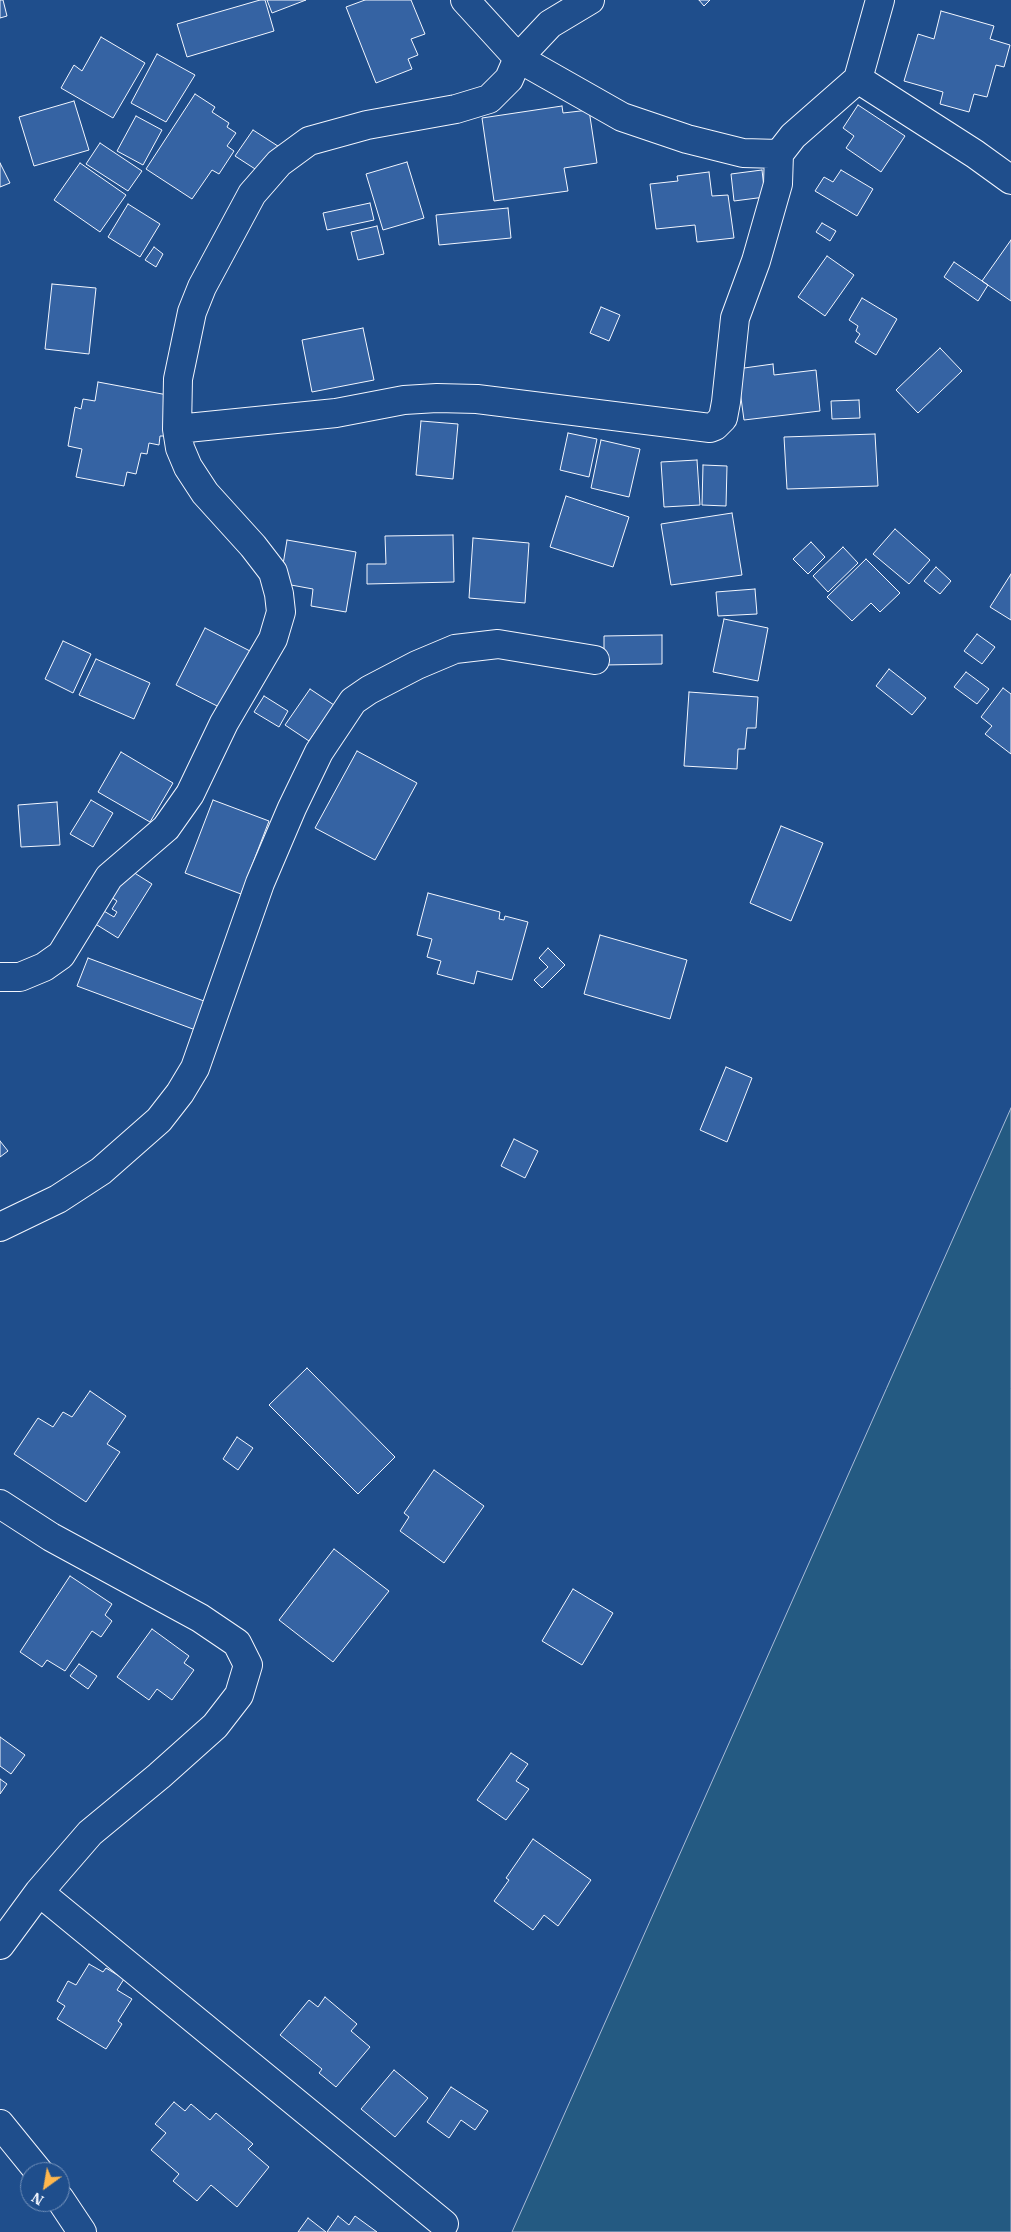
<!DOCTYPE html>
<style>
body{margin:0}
#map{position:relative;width:1011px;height:2232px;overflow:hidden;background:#1f4e8c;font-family:"IBM Plex Serif",serif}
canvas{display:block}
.north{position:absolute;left:20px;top:2162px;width:50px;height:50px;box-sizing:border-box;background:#1f4e8c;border:1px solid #7391ba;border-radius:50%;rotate:212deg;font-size:14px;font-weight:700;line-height:20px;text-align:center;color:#f2f6ff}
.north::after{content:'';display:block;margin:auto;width:18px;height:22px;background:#ffb74d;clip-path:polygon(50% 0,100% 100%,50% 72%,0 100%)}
</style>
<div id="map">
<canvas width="1011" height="2232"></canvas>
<div class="north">N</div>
</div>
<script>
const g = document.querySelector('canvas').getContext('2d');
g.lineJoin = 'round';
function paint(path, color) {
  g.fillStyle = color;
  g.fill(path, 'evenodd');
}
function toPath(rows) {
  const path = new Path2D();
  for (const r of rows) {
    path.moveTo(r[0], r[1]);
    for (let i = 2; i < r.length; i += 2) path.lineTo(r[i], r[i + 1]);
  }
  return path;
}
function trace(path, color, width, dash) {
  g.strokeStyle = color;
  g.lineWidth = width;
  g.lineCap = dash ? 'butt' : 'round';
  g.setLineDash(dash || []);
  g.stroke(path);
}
const green = toPath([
 [1011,1108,1011,2232,512,2232,1011,1108]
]);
paint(green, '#245a82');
trace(green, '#a8bbd7', 1);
const building = toPath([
 [0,0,3,0,7,16,0,18,0,0],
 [260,0,265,0,274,31,187,57,177,24,260,0],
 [267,0,306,0,272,13,267,0],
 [365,0,411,0,425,34,411,39,418,55,408,59,412,69,376,83,346,7,365,0],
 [699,0,710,0,704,6,699,0],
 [941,11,994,26,990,39,1010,45,1004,67,996,65,987,97,974,94,969,112,940,104,943,92,904,81,918,34,934,39,941,11],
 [101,37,145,63,113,118,61,88,74,65,82,71,101,37],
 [157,54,195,75,166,122,131,103,157,54],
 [195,94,215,107,212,112,229,123,227,127,236,133,227,146,234,151,219,174,212,170,192,199,146,169,195,94],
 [74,101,89,150,34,166,19,117,74,101],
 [858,105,905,136,881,172,846,148,854,136,843,128,858,105],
 [562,106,563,113,589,110,597,163,564,168,568,191,494,201,482,118,562,106],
 [136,116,162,130,143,165,117,151,136,116],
 [253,130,284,150,266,176,235,156,253,130],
 [100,143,142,171,128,191,86,164,100,143],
 [407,162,424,218,383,230,366,174,407,162],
 [0,163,10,183,0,187,0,163],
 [80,163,126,195,100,232,54,200,80,163],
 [762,170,765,197,734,201,731,174,762,170],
 [841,170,873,189,857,216,815,191,824,177,833,182,841,170],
 [709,172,712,196,728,195,734,238,697,242,695,225,656,229,650,184,678,181,677,176,709,172],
 [370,203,374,220,327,230,323,213,370,203],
 [128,204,160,224,140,257,108,237,128,204],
 [508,208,511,238,439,245,436,215,508,208],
 [822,223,836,231,830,241,816,232,822,223],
 [377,226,384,254,358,260,351,232,377,226],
 [1011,240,1011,301,982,281,1011,240],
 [154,247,163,254,156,267,145,260,154,247],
 [827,256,854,275,825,316,798,297,827,256],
 [954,262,988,285,978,301,944,277,954,262],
 [52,284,96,288,89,354,45,349,52,284],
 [862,298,897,319,876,355,855,342,860,334,856,331,858,326,849,320,862,298],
 [601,307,620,315,609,341,590,333,601,307],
 [363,328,374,380,312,392,302,340,363,328],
 [940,348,962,371,918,413,896,390,940,348],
 [773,364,774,375,816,370,820,411,744,420,737,369,773,364],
 [98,382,173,396,166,436,160,436,159,445,149,443,147,454,141,453,136,474,127,472,124,486,76,477,82,449,68,446,75,407,81,409,83,399,95,401,98,382],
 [859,400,860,418,832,419,831,401,859,400],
 [421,421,458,424,453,479,416,475,421,421],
 [568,433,597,439,589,477,560,470,568,433],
 [875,434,878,486,787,489,784,437,875,434],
 [601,440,640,449,629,497,591,488,601,440],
 [697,460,700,505,664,507,661,462,697,460],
 [703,465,727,466,726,506,702,505,703,465],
 [566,496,629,517,613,567,550,547,566,496],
 [732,513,742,575,671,585,661,524,732,513],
 [895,529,930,560,909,584,873,554,895,529],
 [453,535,454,582,367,584,367,564,386,564,385,536,453,535],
 [473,538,529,543,525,603,469,598,473,538],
 [287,540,356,552,346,612,311,606,313,589,280,583,287,540],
 [811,542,825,557,808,574,793,559,811,542],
 [843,547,858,563,828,592,813,576,843,547],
 [866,559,900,593,880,612,871,603,852,621,827,597,866,559],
 [936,567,951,581,940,594,924,581,936,567],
 [1011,574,1011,620,990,607,1011,574],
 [755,589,757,614,718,616,716,592,755,589],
 [724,619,768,628,758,681,713,672,724,619],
 [205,628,250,651,221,708,176,685,205,628],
 [977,634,995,647,982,664,964,651,977,634],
 [662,635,662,664,604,665,604,636,662,635],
 [63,641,91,654,73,693,45,679,63,641],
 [96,659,150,683,134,719,79,695,96,659],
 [889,669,926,698,912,715,876,686,889,669],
 [966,672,989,689,977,704,954,687,966,672],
 [1003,688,1011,694,1011,754,985,734,992,726,981,717,1003,688],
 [310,689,334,705,309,741,285,725,310,689],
 [689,692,758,697,756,728,747,728,745,749,738,749,737,769,684,766,689,692],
 [264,696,288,711,279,727,254,712,264,696],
 [357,751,417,783,375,860,315,828,357,751],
 [121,752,173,783,150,822,98,792,121,752],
 [91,800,113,813,93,847,70,834,91,800],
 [213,800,269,821,241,894,185,873,213,800],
 [57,802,60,845,21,847,18,805,57,802],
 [781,826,823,843,791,921,750,903,781,826],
 [125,867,152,884,118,938,89,920,97,907,114,917,117,912,112,909,117,901,108,895,125,867],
 [428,893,500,912,499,919,504,920,505,916,528,922,512,980,477,971,474,984,437,974,441,961,427,957,432,939,417,935,428,893],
 [600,935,687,960,670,1019,584,994,600,935],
 [548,948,565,965,542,988,534,980,548,967,539,958,548,948],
 [88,958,212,1004,201,1032,77,986,88,958],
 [726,1067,752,1078,727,1142,700,1130,726,1067],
 [514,1139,538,1151,525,1178,501,1166,514,1139],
 [0,1141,8,1151,0,1157,0,1141],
 [307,1368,395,1457,358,1494,269,1405,307,1368],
 [90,1391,126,1416,107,1444,120,1452,86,1502,14,1454,38,1418,53,1427,63,1412,72,1417,90,1391],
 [237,1437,253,1448,238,1470,223,1459,237,1437],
 [434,1470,484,1506,444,1563,400,1531,409,1517,404,1513,434,1470],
 [334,1549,389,1591,333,1662,279,1620,334,1549],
 [70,1576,112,1604,105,1615,112,1621,101,1637,92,1631,65,1671,47,1660,42,1667,20,1652,70,1576],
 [573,1589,613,1613,582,1665,542,1641,573,1589],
 [152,1629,189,1656,184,1663,194,1670,172,1700,157,1689,149,1700,117,1677,152,1629],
 [79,1664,97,1676,88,1689,70,1676,79,1664],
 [0,1737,25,1755,11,1774,0,1766,0,1737],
 [511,1753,528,1764,516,1781,529,1789,506,1820,477,1800,511,1753],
 [0,1779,7,1784,0,1794,0,1779],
 [533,1839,591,1880,558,1926,544,1915,533,1930,494,1901,509,1880,506,1878,533,1839],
 [89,1964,103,1972,106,1968,124,1979,117,1990,132,1999,118,2021,122,2024,106,2049,57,2019,65,2006,57,2001,68,1981,76,1985,89,1964],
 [325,1997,357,2024,351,2031,370,2047,336,2087,319,2073,322,2069,280,2035,309,2000,318,2007,325,1997],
 [394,2070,428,2098,395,2137,361,2109,394,2070],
 [451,2087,488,2111,475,2130,461,2120,449,2138,427,2122,451,2087],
 [174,2102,185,2111,191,2104,210,2120,216,2113,253,2144,248,2149,269,2167,237,2207,211,2185,197,2201,173,2181,179,2174,151,2150,166,2133,155,2124,174,2102],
 [338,2216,349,2225,355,2216,377,2232,327,2232,338,2216],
 [308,2218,326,2232,298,2232,308,2218]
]);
paint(building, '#3563a3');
trace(building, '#f2f6ff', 1);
const street = toPath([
 [465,0,518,58,622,117,687,139,743,153,779,154],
 [858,79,975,154,1011,180],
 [177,429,336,413,404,400,437,398,477,399,710,428,715,426,723,418,726,402,735,318,756,261,778,184,779,154,793,136,858,79,880,0],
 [0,977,20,977,44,967,61,955,109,877,166,828,190,794,224,723,273,639,281,612,279,594,273,572,253,546,205,493,188,467,180,448,177,429,178,379,192,312,202,287,252,194,279,163,309,141,367,125,456,109,489,99,509,79,518,58,550,24,590,0],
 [0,1227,58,1199,101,1171,159,1120,180,1093,195,1068,260,883,292,808,319,752,353,701,369,690,417,665,455,649,498,644,595,660],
 [0,1504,51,1537,200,1618,237,1643,248,1665,239,1695,215,1726,159,1776,90,1833,39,1892,0,1945],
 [39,1892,444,2224],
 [0,2124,39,2172],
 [60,2199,82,2232]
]);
trace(street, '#f2f6ff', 30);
trace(street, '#1f4e8c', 28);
</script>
